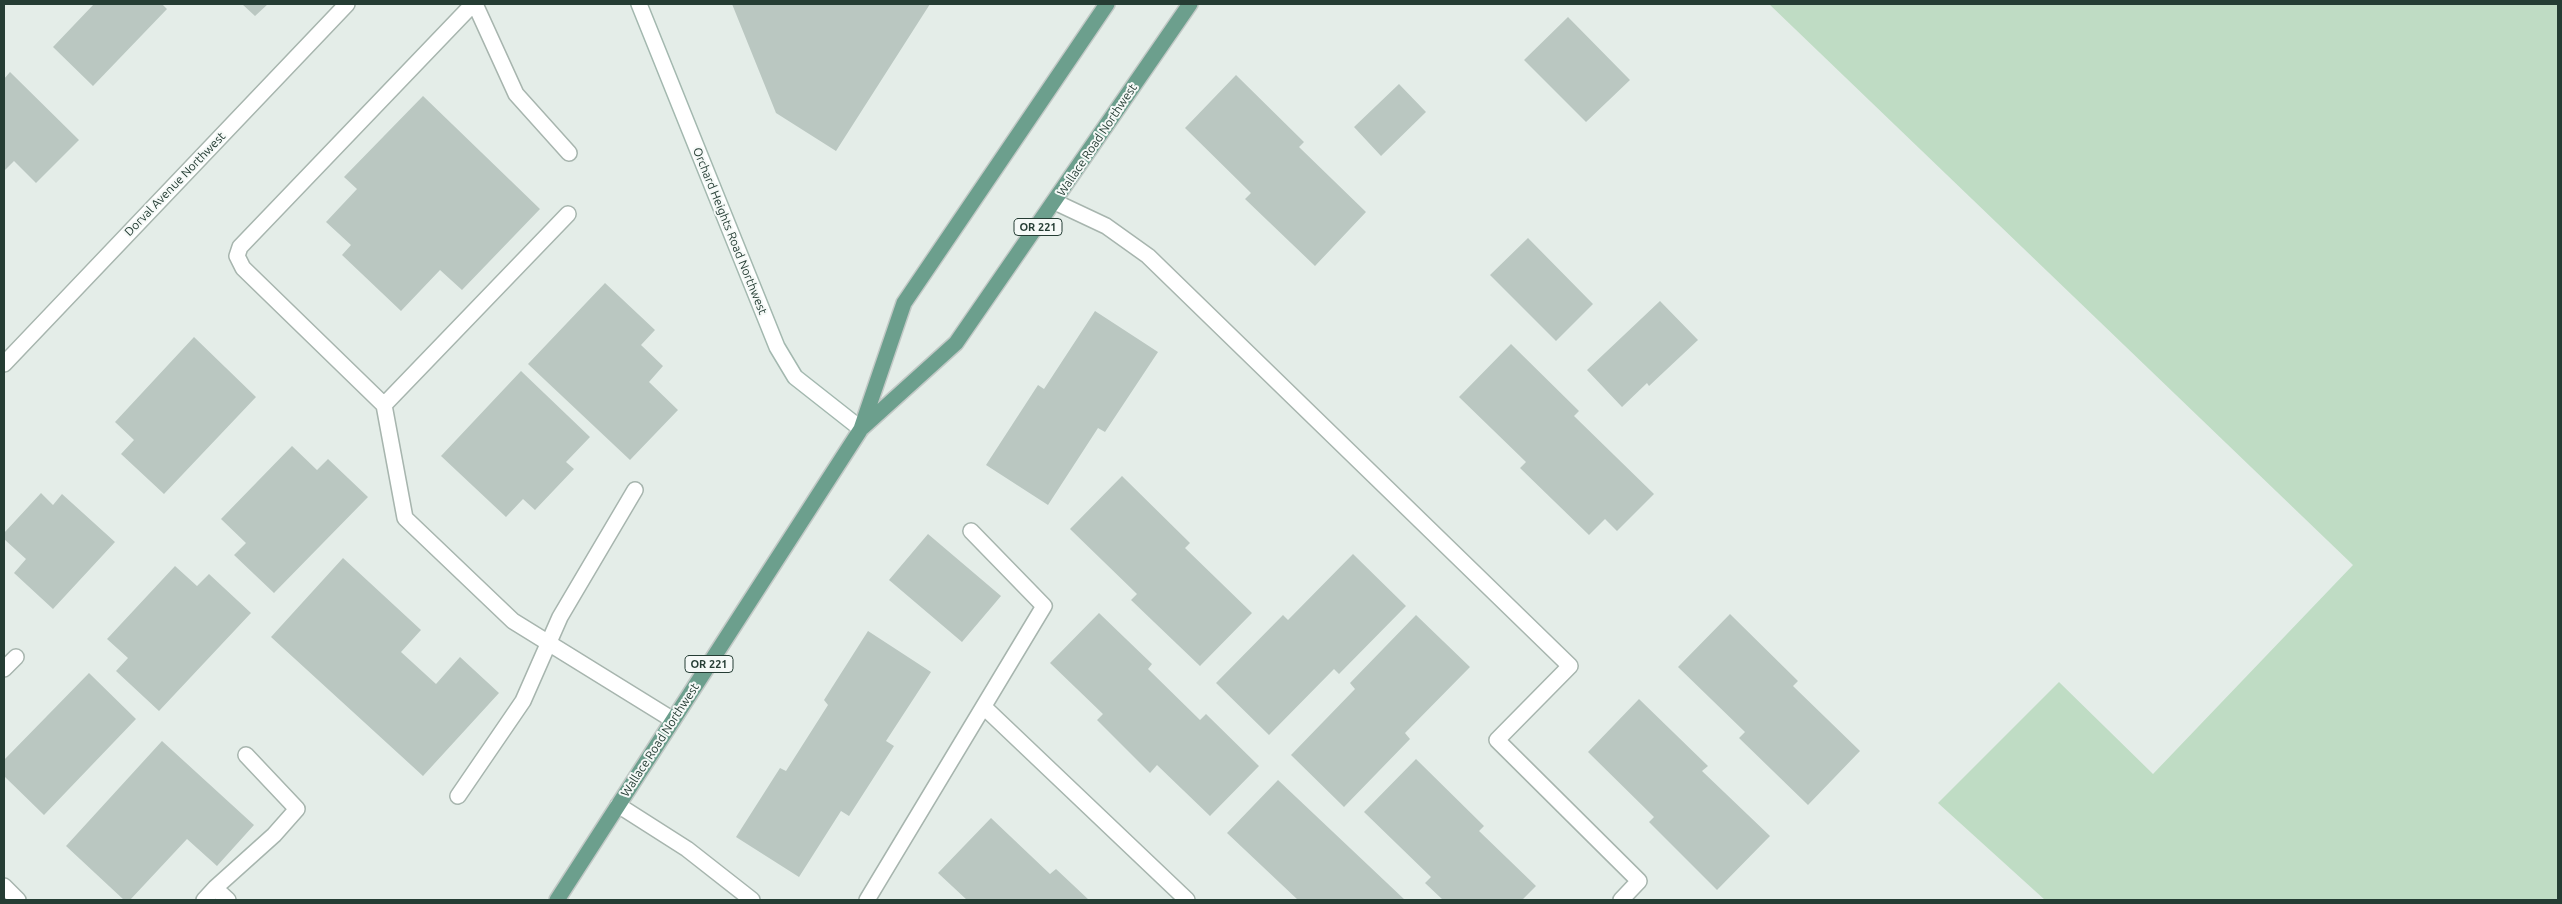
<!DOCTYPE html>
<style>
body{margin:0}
#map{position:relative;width:2562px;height:904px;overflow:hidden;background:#e4ede8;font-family:Ubuntu,sans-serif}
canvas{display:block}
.frame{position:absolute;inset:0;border:5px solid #253d34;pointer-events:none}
</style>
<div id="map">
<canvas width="2562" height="904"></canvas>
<div class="frame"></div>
</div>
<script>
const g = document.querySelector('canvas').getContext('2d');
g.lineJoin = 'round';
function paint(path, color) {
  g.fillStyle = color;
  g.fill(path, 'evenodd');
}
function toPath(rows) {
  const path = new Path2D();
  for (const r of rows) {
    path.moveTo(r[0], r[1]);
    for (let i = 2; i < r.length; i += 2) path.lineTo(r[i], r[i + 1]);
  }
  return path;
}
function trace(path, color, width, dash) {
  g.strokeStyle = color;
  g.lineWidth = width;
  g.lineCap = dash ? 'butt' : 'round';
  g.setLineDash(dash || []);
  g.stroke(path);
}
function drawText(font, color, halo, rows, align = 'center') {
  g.font = font + ' Ubuntu,sans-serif';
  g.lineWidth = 4;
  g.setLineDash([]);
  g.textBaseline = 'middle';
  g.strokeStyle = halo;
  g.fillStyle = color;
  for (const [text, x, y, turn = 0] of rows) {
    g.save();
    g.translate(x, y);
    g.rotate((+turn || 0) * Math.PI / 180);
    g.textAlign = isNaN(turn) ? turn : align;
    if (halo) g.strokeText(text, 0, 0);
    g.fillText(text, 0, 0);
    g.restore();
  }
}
paint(toPath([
 [1769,4,2558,4,2558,900,2045,900,1938,803,2059,682,2153,774,2353,565]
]), '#bfdcc4');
paint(toPath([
 [94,4,162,4,167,9,93,86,53,47],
 [242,4,268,4,255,16],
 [732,4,930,4,836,151,776,113],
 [1568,17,1630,80,1586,122,1524,60],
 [10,72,79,140,36,183,14,161,4,171,4,79],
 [1236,75,1304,142,1299,147,1366,212,1315,266,1245,199,1251,193,1185,128],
 [1399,84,1426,112,1381,156,1354,127],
 [423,96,540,209,462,290,440,270,401,311,342,255,351,245,326,222,357,189,344,177],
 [1528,238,1593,304,1556,341,1490,275],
 [605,283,655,330,641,345,663,366,649,382,678,410,630,460,528,364],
 [1660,301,1698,340,1649,386,1647,383,1622,407,1587,370],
 [1095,311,1158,352,1105,432,1098,428,1048,505,986,465,1038,385,1044,389],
 [194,337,256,397,164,494,121,454,134,440,115,422],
 [1511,344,1579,411,1574,416,1654,494,1617,531,1605,519,1589,535,1520,468,1526,462,1459,397],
 [521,371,590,437,566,462,574,469,535,510,523,499,506,517,441,456],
 [292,446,317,470,328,459,368,497,274,593,234,555,246,543,221,519],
 [1122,476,1190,543,1185,548,1252,613,1200,666,1131,600,1137,594,1070,529],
 [41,493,53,505,62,494,115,542,53,609,14,573,26,559,4,539,4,533],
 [928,534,1001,596,962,642,889,580],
 [1353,554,1406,606,1339,674,1334,669,1269,735,1216,683,1283,615,1288,620],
 [343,558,421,630,401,652,436,684,460,657,499,693,423,776,271,637],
 [175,566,197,586,209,574,251,613,159,711,116,671,128,658,107,639],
 [1099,613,1152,664,1148,669,1200,720,1206,714,1259,766,1210,816,1157,765,1150,773,1097,720,1103,714,1050,663],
 [1730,614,1798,681,1793,686,1860,751,1808,805,1739,738,1745,732,1678,667],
 [1416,615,1470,667,1405,733,1410,739,1344,807,1291,755,1355,689,1350,683],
 [868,631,931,672,886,741,894,746,849,816,841,811,799,877,736,837,780,768,786,771,828,705,824,700],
 [89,673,136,719,44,815,4,776,4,760],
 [1639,699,1708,766,1702,771,1770,836,1717,890,1649,822,1654,817,1588,752],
 [162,741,254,825,217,866,187,839,130,900,124,900,66,846],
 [1416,759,1484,826,1479,831,1536,886,1522,900,1443,900,1425,883,1431,877,1364,812],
 [1278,780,1405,900,1298,900,1227,833],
 [991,818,1050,874,1056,869,1089,900,967,900,938,873]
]), '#bac7c1');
const lane = toPath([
 [473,4,240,247,237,256,243,268,384,405,568,214],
 [475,4,516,94,569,153],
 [1055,202,1106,226,1148,256,1570,666,1497,740,1639,881,1621,900],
 [384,405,405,518,513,621,673,720],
 [4,669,16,657],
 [984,707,1187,900],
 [458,796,523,701,560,617,635,490],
 [618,805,687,849,752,900],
 [215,888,274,835,297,809,246,755],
 [204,900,215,888,228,900],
 [867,900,1044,606,971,531]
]);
const street = toPath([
 [4,364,347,4],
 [4,886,18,900]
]);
const secondary = toPath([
 [639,4,777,347,795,377,861,429]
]);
const primary = toPath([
 [862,428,956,343,1190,4],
 [557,900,861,429,904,303,1107,4]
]);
trace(lane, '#a7b5ae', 18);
trace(street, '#a7b5ae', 18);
trace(secondary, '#a3b8af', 18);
trace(primary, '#c2c9c6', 18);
trace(lane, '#fff', 15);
trace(street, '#fff', 15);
trace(secondary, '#fff', 15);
trace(primary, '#6c9f8d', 15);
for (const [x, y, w] of [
 [1038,227,48],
 [709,664,48]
]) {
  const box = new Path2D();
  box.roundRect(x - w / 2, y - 8.5, w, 17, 4);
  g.fillStyle = '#f5f9f7';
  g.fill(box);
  trace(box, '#253d34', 1);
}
drawText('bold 11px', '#253d34', null, [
 ["OR 221",1038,227],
 ["OR 221",709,664]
]);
drawText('12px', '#253d34', '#f5f9f7', [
 ["Wallace Road Northwest",1097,140,-56],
 ["Dorval Avenue Northwest",175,184,-46],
 ["Orchard Heights Road Northwest",730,231,68],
 ["Wallace Road Northwest",660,740,-57]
]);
</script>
